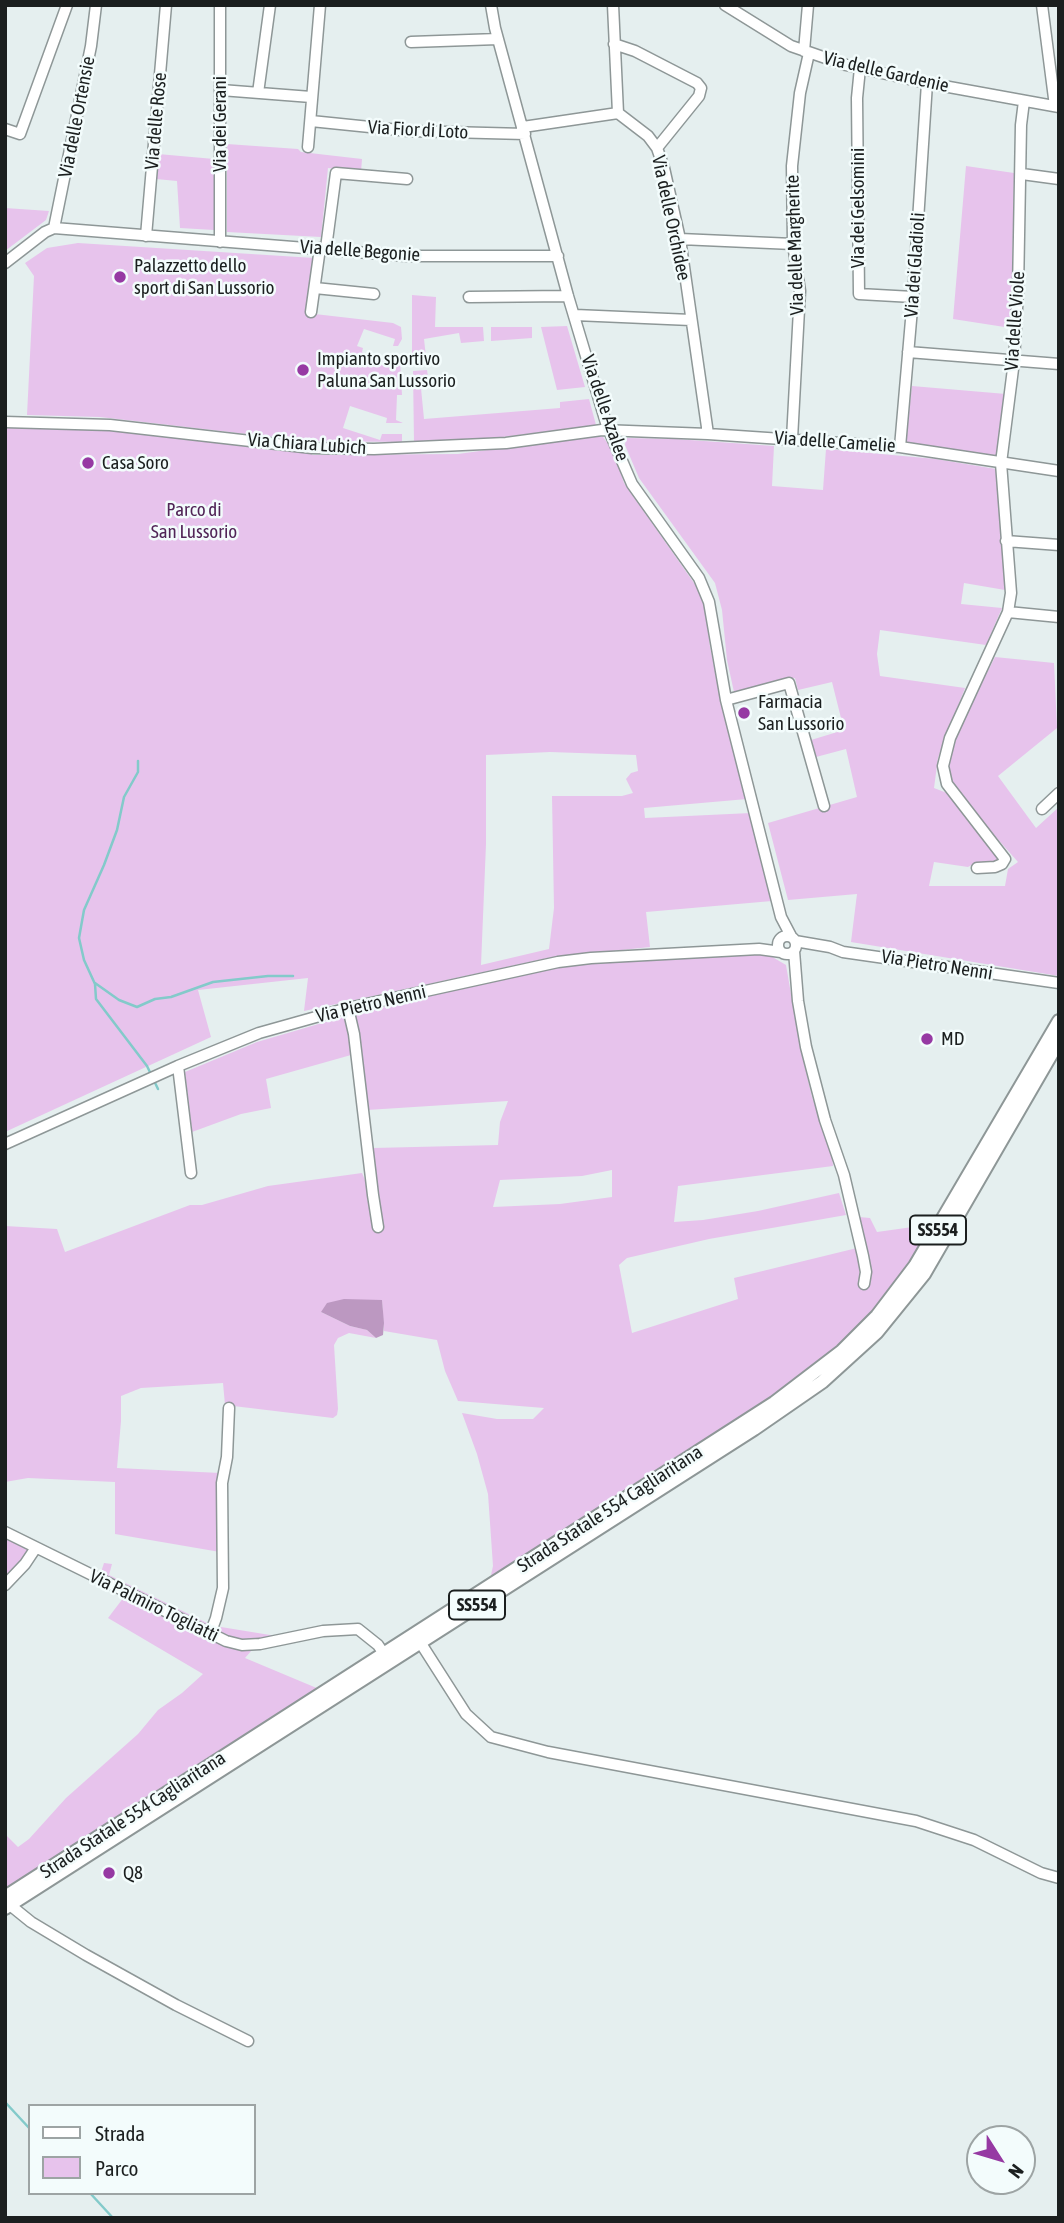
<!DOCTYPE html>
<style>
body{margin:0}
#map{position:relative;width:1064px;height:2223px;overflow:hidden;background:#e5efef;font-family:"Asap Condensed",sans-serif}
canvas{display:block}
.frame{position:absolute;inset:0;border:7px solid #1b1f1f;pointer-events:none}
.legend{position:absolute;left:28px;top:2104px;width:228px;height:91px;box-sizing:border-box;background:#f3fcfc;border:2px solid #9da4a4;margin:0;padding:9px 12px;list-style:none;font-size:21px;color:#1b1f1f}
.legend li{display:flex;align-items:center;gap:14px;height:35px}
.legend b{width:35px;border:2px solid #9da4a4}
.north{position:absolute;left:966px;top:2125px;width:70px;height:70px;box-sizing:border-box;background:#f3fcfc;border:2px solid #9da4a4;border-radius:50%;rotate:127deg;font-size:19px;font-weight:700;line-height:28px;text-align:center;color:#1b1f1f}
.north::after{content:'';display:block;margin:auto;width:24px;height:32px;background:#9639a3;clip-path:polygon(50% 0,100% 100%,50% 72%,0 100%)}
</style>
<div id="map">
<canvas width="1064" height="2223"></canvas>
<div class="frame"></div>
<ul class="legend">
<li><b style="height:9px;background:#fff"></b>Strada</li>
<li><b style="height:19px;background:#e7c3ec"></b>Parco</li>
</ul>
<div class="north">N</div>
</div>
<script>
const g = document.querySelector('canvas').getContext('2d');
g.lineJoin = 'round';
function paint(path, color) {
  g.fillStyle = color;
  g.fill(path, 'evenodd');
}
function toPath(rows) {
  const path = new Path2D();
  for (const r of rows) {
    if (r.length === 3) {
      path.moveTo(r[0] + r[2], r[1]);
      path.arc(r[0], r[1], r[2], 0, 2 * Math.PI);
      continue;
    }
    path.moveTo(r[0], r[1]);
    for (let i = 2; i < r.length; i += 2) path.lineTo(r[i], r[i + 1]);
  }
  return path;
}
function trace(path, color, width, dash) {
  g.strokeStyle = color;
  g.lineWidth = width;
  g.lineCap = dash ? 'butt' : 'round';
  g.setLineDash(dash || []);
  g.stroke(path);
}
function drawText(font, color, halo, rows, align = 'center') {
  g.font = font + ' "Asap Condensed",sans-serif';
  g.lineWidth = 5;
  g.setLineDash([]);
  g.textBaseline = 'middle';
  g.strokeStyle = halo;
  g.fillStyle = color;
  for (const [text, x, y, turn = 0] of rows) {
    g.save();
    g.translate(x, y);
    g.rotate((+turn || 0) * Math.PI / 180);
    g.textAlign = isNaN(turn) ? turn : align;
    if (halo) g.strokeText(text, 0, 0);
    g.fillText(text, 0, 0);
    g.restore();
  }
}
paint(toPath([
 [227,144,298,149,301,152,362,159,361,172,328,168,321,237,227,232],
 [158,154,214,159,218,219,214,230,180,228,177,181,156,179],
 [966,166,1014,173,1011,328,953,319],
 [5,208,49,211,46,220,5,251],
 [78,243,314,258,312,286,306,313,393,323,401,327,402,339,398,346,393,346,395,339,364,329,357,346,363,348,362,352,390,363,395,357,400,361,402,395,397,395,396,420,403,423,386,423,387,418,350,406,343,428,380,440,382,434,402,434,402,442,307,441,100,417,27,415,34,276,25,263,47,248],
 [412,295,436,297,435,327,483,327,484,341,461,343,459,333,424,339,426,357,412,358],
 [567,326,585,387,557,390,541,327],
 [491,327,532,327,532,338,491,341],
 [427,370,428,377,420,378,424,419,560,408,560,402,589,399,596,425,495,438,414,442,413,371],
 [912,386,1006,394,999,457,905,443],
 [123,426,312,448,312,455,458,454,589,436,603,437,613,450,624,483,701,593,706,613,710,647,723,710,747,799,644,808,645,818,751,813,772,901,646,912,650,947,548,958,304,1011,308,978,198,990,211,1037,5,1132,5,428],
 [550,752,636,755,638,771,631,773,626,779,633,793,622,796,552,796,554,908,549,949,481,965,486,844,486,755],
 [626,438,676,439,774,446,772,486,823,490,826,449,936,459,996,469,1005,590,964,583,961,604,1002,608,986,645,880,630,877,654,880,676,965,688,938,758,934,788,952,795,998,854,998,860,994,863,975,863,968,867,934,862,929,886,1005,886,1008,869,1018,862,956,792,952,786,947,764,961,724,995,657,1054,663,1057,728,998,776,1036,828,1059,807,1059,976,851,942,857,894,788,900,768,823,857,797,846,749,816,757,811,740,844,730,832,682,798,690,795,678,734,692,727,660,722,610,715,583,639,478,625,445],
 [759,954,769,955,786,965,800,1046,812,1097,832,1153,833,1166,678,1186,674,1222,703,1220,758,1211,839,1193,846,1215,709,1239,627,1258,619,1265,632,1333,738,1299,734,1278,857,1248,863,1277,861,1285,865,1290,869,1279,859,1217,870,1218,877,1232,934,1224,890,1294,840,1347,777,1395,496,1576,491,1575,493,1566,488,1494,477,1454,462,1413,497,1419,533,1419,544,1408,458,1401,445,1371,437,1340,384,1331,382,1300,321,1312,350,1326,367,1330,376,1338,349,1333,338,1338,334,1345,338,1409,337,1415,333,1418,225,1405,223,1383,141,1388,121,1396,121,1421,117,1468,220,1473,220,1552,115,1534,115,1482,28,1478,5,1482,5,1226,57,1229,65,1252,190,1205,202,1205,268,1186,362,1173,370,1192,367,1199,375,1226,381,1219,373,1148,498,1145,500,1122,508,1101,367,1110,353,1014,505,977,580,964],
 [612,1170,612,1197,560,1204,493,1207,500,1180,582,1176],
 [346,1016,351,1055,266,1079,271,1108,241,1114,192,1132,185,1072,257,1042],
 [5,1536,30,1550,5,1581],
 [104,1563,112,1564,109,1575,209,1624,209,1626,204,1628,100,1575],
 [124,1597,227,1646,252,1650,245,1658,319,1689,5,1892,5,1834,18,1847,29,1839,66,1798,138,1734,158,1710,182,1693,203,1674,108,1618],
 [221,1627,270,1635,277,1635,264,1640,242,1643,230,1640,217,1631]
]), '#e7c3ec');
paint(toPath([
 [344,1299,382,1300,384,1323,383,1335,376,1338,367,1330,350,1326,321,1312,327,1303]
]), '#bc98c1');
trace(toPath([
 [138,761,138,772,124,797,117,830,104,865,84,910,79,938,84,960,95,984,96,999,147,1066,158,1089],
 [95,983,119,1000,137,1007,155,999,171,997,213,982,268,976,293,976],
 [5,2102,30,2129],
 [90,2193,113,2218]
]), '#83caca', 2.5);
const minor = toPath([
 [220,5,220,242],
 [491,5,495,28,568,296,607,426,632,484,699,578,709,602,726,700,781,917,791,936],
 [613,5,618,113],
 [725,5,791,46,846,65,927,83,1059,107],
 [1042,5,1055,106],
 [411,42,498,39],
 [614,44,635,51,697,83,701,88,699,96,657,148],
 [804,51,808,5],
 [860,68,857,98,859,294,913,297],
 [221,90,311,97],
 [258,93,270,5],
 [311,121,409,131,525,134],
 [523,127,618,113,648,136,657,148,664,168,680,239,708,434],
 [5,129,20,134,67,5],
 [308,147,320,5],
 [1022,174,1059,179],
 [54,228,91,46,96,5],
 [146,236,166,5],
 [680,239,793,244],
 [326,248,336,173,407,179],
 [5,263,45,232,54,228,406,256,558,256],
 [315,288,374,294],
 [469,297,568,296],
 [311,312,320,248],
 [575,315,691,320],
 [908,352,1059,364],
 [5,422,110,425,312,448,374,449,506,443,602,430,708,434,900,447,1059,471],
 [792,439,800,291,793,244,792,166,800,93,809,53],
 [900,447,913,297,927,83],
 [1006,541,1059,545],
 [1008,612,1059,617],
 [726,700,789,683,824,806],
 [1042,809,1059,793],
 [977,868,995,867,1002,864,1005,859,947,784,943,766,950,738,1008,612,1011,593,1001,463,1014,361,1018,291,1021,125,1024,101],
 [787,945,9],
 [795,941,830,947,843,952,1059,983],
 [794,951,798,1001,806,1047,825,1120,844,1175,863,1256,866,1272,864,1284],
 [348,1008,354,1034,373,1195,378,1227],
 [178,1066,191,1173],
 [5,1144,178,1066,259,1033,348,1008,558,962,591,958,759,949,781,952],
 [5,1532,226,1641,242,1645,260,1644,323,1631,358,1629,378,1645,384,1654],
 [5,1585,25,1564,35,1549],
 [210,1634,216,1618,223,1588,222,1483,227,1457,229,1408],
 [420,1642,466,1714,491,1737,548,1752,916,1821,974,1840,1041,1873,1059,1878],
 [10,1905,31,1922,86,1955,176,2005,248,2041]
]);
const major = toPath([
 [5,1897,774,1403,842,1351,877,1316,915,1266,1059,1021],
 [5,1908,754,1429,822,1382,877,1332,924,1274,1059,1041]
]);
trace(minor, '#8e9797', 13);
trace(major, '#8e9797', 16);
trace(minor, '#fff', 10);
trace(major, '#fff', 12);
for (const [x, y, r, color] of [
 [120,277,7,"#9639a3"],
 [303,370,7,"#9639a3"],
 [88,463,7,"#9639a3"],
 [744,713,7,"#9639a3"],
 [927,1039,7,"#9639a3"],
 [109,1873,7,"#9639a3"]
]) {
  const dot = new Path2D();
  dot.arc(x, y, r, 0, 2 * Math.PI);
  g.fillStyle = color;
  g.fill(dot);
  trace(dot, '#f3fcfc', 2.5);
}
for (const [x, y, w] of [
 [938,1230,56],
 [477,1605,56]
]) {
  const box = new Path2D();
  box.roundRect(x - w / 2, y - 14.5, w, 29, 5);
  g.fillStyle = '#f3fcfc';
  g.fill(box);
  trace(box, '#1b1f1f', 2);
}
drawText('bold 18px', '#1b1f1f', null, [
 ["SS554",938,1230],
 ["SS554",477,1605]
]);
drawText('19px', '#1b1f1f', '#f3fcfc', [
 ["Via delle Gardenie",886,72,13],
 ["Via delle Ortensie",77,117,-79],
 ["Via delle Rose",156,121,-85],
 ["Via dei Gerani",220,124,-90],
 ["Via Fior di Loto",418,130,3],
 ["Via dei Gelsomini",858,208,-90],
 ["Via delle Orchidee",671,218,78],
 ["Via delle Margherite",795,245,-92],
 ["Via delle Begonie",360,251,4],
 ["Via dei Gladioli",915,265,-86],
 ["Via delle Viole",1015,321,-86],
 ["Via delle Azalee",605,408,71],
 ["Via delle Camelie",835,442,4],
 ["Via Chiara Lubich",307,444,4],
 ["Via Pietro Nenni",937,965,9],
 ["Via Pietro Nenni",371,1004,-13],
 ["Strada Statale 554 Cagliaritana",610,1509,-33],
 ["Via Palmiro Togliatti",154,1606,26],
 ["Strada Statale 554 Cagliaritana",133,1815,-33]
]);
drawText('19px', '#1b1f1f', '#f3fcfc', [
 ["Palazzetto dello",134,266],
 ["sport di San Lussorio",134,288],
 ["Impianto sportivo",317,359],
 ["Paluna San Lussorio",317,381],
 ["Casa Soro",102,463],
 ["Farmacia",758,702],
 ["San Lussorio",758,724],
 ["MD",941,1039],
 ["Q8",123,1873]
], 'left');
drawText('19px', '#512457', '#f3fcfc', [
 ["Parco di",194,510],
 ["San Lussorio",194,532]
]);
</script>
